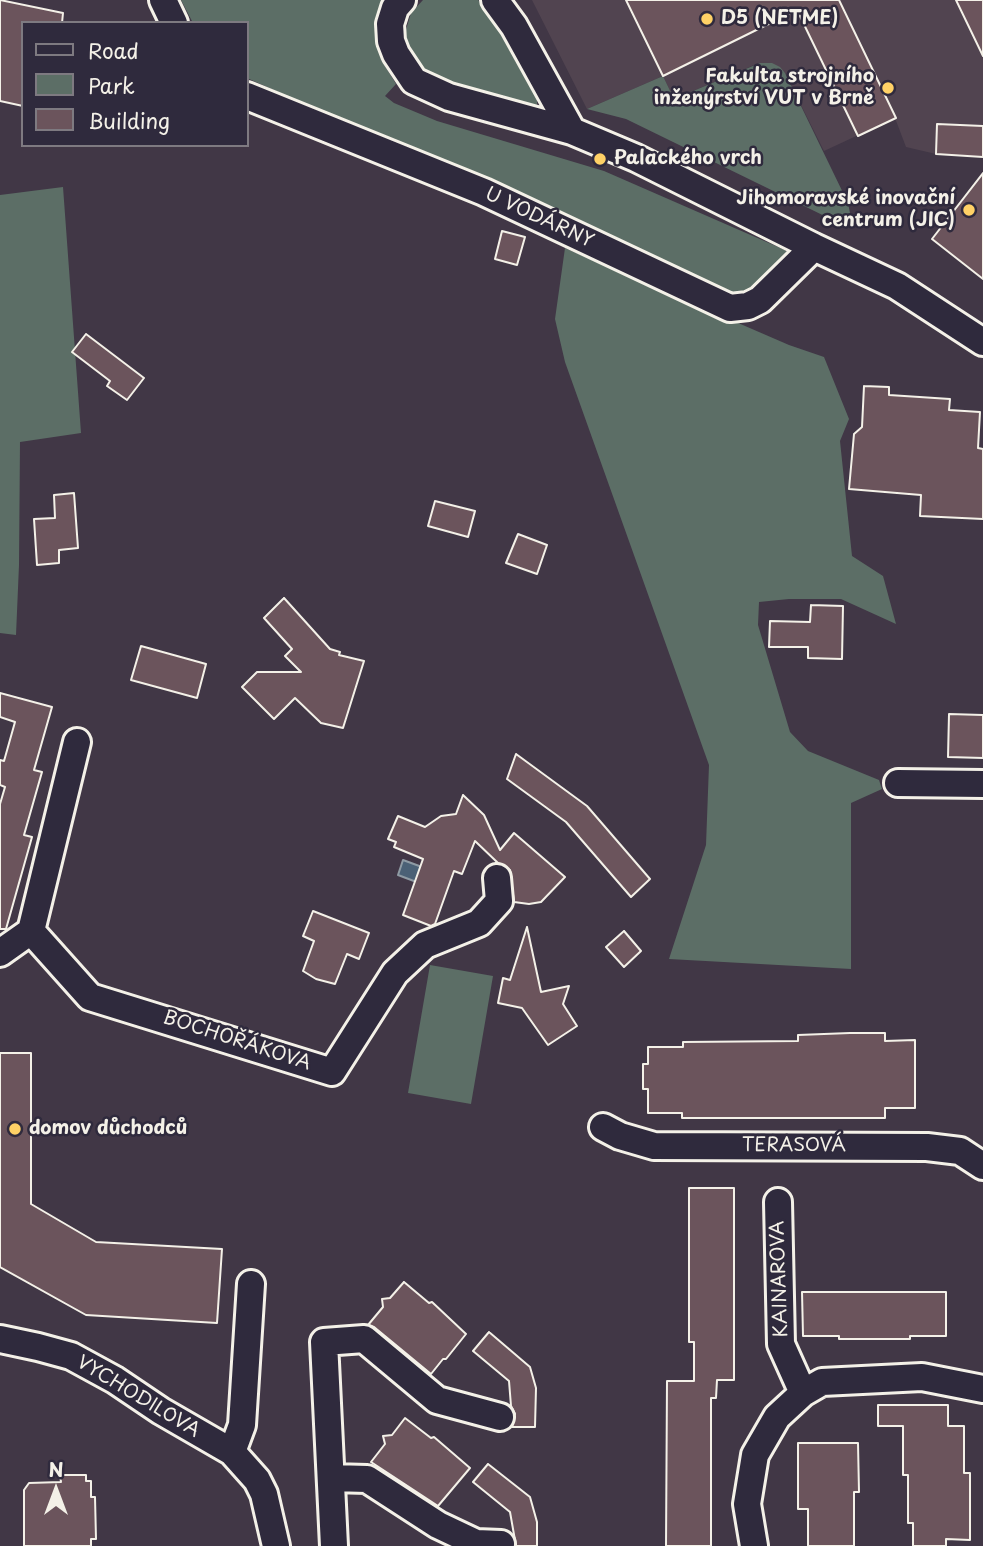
<!DOCTYPE html>
<meta charset="utf-8">
<style>
body{margin:0}
#map{position:relative;width:983px;height:1546px;overflow:hidden;background:#413746;font-family:"Playpen Sans",sans-serif}
canvas{display:block}
.legend{position:absolute;left:21px;top:21px;width:228px;height:126px;box-sizing:border-box;background:#2f2a3d;border:2px solid #7e7a81;margin:0;padding:9px 12px;list-style:none;font-size:21px;color:#f4f1e8}
.legend li{display:flex;align-items:center;gap:14px;height:35px}
.legend b{width:35px;border:2px solid #7e7a81}
.north{position:absolute;left:21px;top:1455px;width:70px;height:70px;-webkit-text-stroke:5px #2f2a3d;paint-order:stroke;rotate:0deg;font-size:19px;font-weight:700;line-height:28px;text-align:center;color:#f4f1e8}
.north::after{content:'';display:block;margin:auto;width:24px;height:32px;background:#f4f1e8;clip-path:polygon(50% 0,100% 100%,50% 72%,0 100%)}
</style>
<div id="map">
<canvas width="983" height="1546"></canvas>
<ul class="legend">
<li><b style="height:9px;background:#2f2a3d"></b>Road</li>
<li><b style="height:19px;background:#5c6e66"></b>Park</li>
<li><b style="height:19px;background:#6b545c"></b>Building</li>
</ul>
<div class="north">N</div>
</div>
<script>
const g = document.querySelector('canvas').getContext('2d');
g.lineJoin = 'round';
function paint(path, color) {
  g.fillStyle = color;
  g.fill(path, 'evenodd');
}
function toPath(rows) {
  const path = new Path2D();
  for (const r of rows) {
    path.moveTo(r[0], r[1]);
    for (let i = 2; i < r.length; i += 2) path.lineTo(r[i], r[i + 1]);
  }
  return path;
}
function trace(path, color, width, dash) {
  g.strokeStyle = color;
  g.lineWidth = width;
  g.lineCap = dash ? 'butt' : 'round';
  g.setLineDash(dash || []);
  g.stroke(path);
}
function drawText(font, color, halo, rows, align = 'center') {
  g.font = font + ' "Playpen Sans",sans-serif';
  g.lineWidth = 5;
  g.setLineDash([]);
  g.textBaseline = 'middle';
  g.strokeStyle = halo;
  g.fillStyle = color;
  for (const [text, x, y, turn = 0] of rows) {
    g.save();
    g.translate(x, y);
    g.rotate((+turn || 0) * Math.PI / 180);
    g.textAlign = isNaN(turn) ? turn : align;
    if (halo) g.strokeText(text, 0, 0);
    g.fillText(text, 0, 0);
    g.restore();
  }
}
paint(toPath([
 [532,0,983,0,983,126,938,124,936,154,906,147,895,118,824,151,785,73,771,63,759,63,674,99,663,76,587,109]
]), '#514450');
paint(toPath([
 [181,0,388,0,381,14,377,39,382,61,396,84,385,96,394,103,437,121,604,171,785,250,791,255,739,304,569,223,247,78,247,23,193,23],
 [423,0,478,0,486,8,537,99,537,106,531,108,439,80,419,69,408,53,405,33,411,13],
 [760,63,772,63,780,67,785,73,848,203,850,213,845,226,626,119,587,109,663,76,674,99],
 [63,187,81,433,20,442,19,565,16,635,0,633,0,195],
 [565,248,789,345,824,357,849,419,840,441,852,556,883,576,896,624,841,599,789,599,759,602,758,625,790,732,808,751,879,780,882,789,851,803,851,969,669,959,706,845,709,765,565,362,555,319],
 [430,965,493,976,471,1104,408,1093]
]), '#5c6e66');
const water = toPath([
 [403,860,441,874,435,889,398,875,403,860]
]);
paint(water, '#4b6176');
trace(water, '#8f9ba4', 2);
const building = toPath([
 [0,0,63,13,62,23,23,23,23,106,0,101,0,0],
 [626,0,839,0,896,118,858,136,797,10,663,76,626,0],
 [956,0,983,0,983,56,956,0],
 [937,124,983,126,983,157,936,154,937,124],
 [983,173,983,279,932,239,983,173],
 [502,231,525,237,517,265,495,259,502,231],
 [86,334,144,378,127,400,107,386,110,381,72,352,86,334],
 [864,386,889,387,889,395,950,399,949,410,980,412,978,448,983,449,983,519,920,516,921,495,849,489,854,434,862,427,864,386],
 [74,493,78,548,59,550,59,563,37,565,34,519,55,518,54,495,74,493],
 [435,501,475,511,468,537,428,526,435,501],
 [518,534,547,545,537,574,506,563,518,534],
 [284,598,330,649,340,652,339,655,364,661,343,728,321,723,295,698,274,719,242,687,257,672,301,672,285,656,292,649,264,618,284,598],
 [811,605,843,606,842,659,808,658,808,647,769,647,770,621,810,622,811,605],
 [141,646,206,664,197,698,131,680,141,646],
 [0,693,52,707,34,770,42,772,24,835,32,837,6,929,0,929,0,804,5,787,0,785,0,760,4,761,15,722,0,717,0,693],
 [949,714,983,715,983,758,948,757,949,714],
 [516,754,587,806,650,879,631,897,566,822,507,779,516,754],
 [463,795,484,815,500,850,514,833,565,877,541,902,529,904,514,902,510,870,498,863,475,841,462,874,454,871,435,924,431,926,403,915,423,859,394,847,396,842,388,839,398,816,425,827,441,816,456,814,463,795],
 [313,911,369,933,359,959,347,954,335,984,316,979,303,971,314,941,303,936,313,911],
 [527,927,541,992,569,986,563,1004,577,1026,548,1045,522,1008,498,1003,503,978,510,980,527,927],
 [624,931,641,951,624,967,606,947,624,931],
 [850,1033,885,1033,885,1041,915,1040,915,1108,885,1108,885,1118,682,1118,682,1113,648,1113,648,1089,643,1089,643,1064,648,1064,648,1047,683,1047,683,1042,798,1041,798,1035,850,1033],
 [0,1053,31,1053,31,1204,96,1242,222,1249,217,1323,86,1315,0,1267,0,1053],
 [689,1188,734,1188,734,1380,717,1380,716,1398,711,1398,711,1546,666,1546,667,1381,694,1381,694,1342,689,1342,689,1188],
 [404,1282,429,1303,432,1302,466,1334,446,1359,443,1359,431,1374,374,1327,368,1325,383,1307,382,1299,390,1298,404,1282],
 [802,1292,946,1292,946,1336,910,1336,910,1339,839,1339,839,1336,803,1336,802,1292],
 [489,1332,530,1367,536,1388,535,1427,512,1427,515,1414,511,1406,509,1381,473,1351,489,1332],
 [878,1405,948,1405,948,1426,964,1426,964,1473,970,1473,970,1540,946,1539,946,1546,913,1546,913,1523,908,1523,908,1475,903,1475,903,1426,878,1426,878,1405],
 [405,1418,431,1438,434,1437,470,1468,438,1506,371,1462,385,1444,383,1436,392,1435,405,1418],
 [798,1443,858,1443,859,1492,854,1492,854,1546,808,1546,808,1509,798,1509,798,1443],
 [488,1464,530,1497,537,1522,537,1546,516,1546,510,1512,473,1482,488,1464],
 [60,1475,86,1475,86,1481,91,1481,91,1497,95,1497,96,1539,91,1539,91,1546,24,1546,24,1490,29,1483,61,1482,60,1475]
]);
paint(building, '#6b545c');
trace(building, '#f4f1e8', 2);
const street = toPath([
 [163,0,174,23],
 [402,0,395,8,390,24,391,41,396,54,414,81,449,97,572,131,636,158,814,247,897,286,983,342],
 [495,0,514,26,572,131],
 [247,96,484,192,730,308,748,306,760,300,814,247],
 [898,783,983,784],
 [31,931,90,997,332,1072,395,973,425,945,479,923,499,901,497,878],
 [0,953,31,931,77,742],
 [603,1127,620,1136,654,1146,927,1147,960,1151,983,1166],
 [778,1202,781,1344,803,1393],
 [0,1339,38,1347,71,1356,115,1380,161,1411,232,1452,257,1480,264,1494,276,1546],
 [232,1452,242,1425,251,1284],
 [332,1478,367,1479,438,1525,476,1543,501,1544],
 [334,1546,324,1342,364,1339,437,1400,500,1417],
 [754,1546,747,1504,755,1455,777,1417,803,1393,822,1382,922,1377,983,1389]
]);
trace(street, '#f4f1e8', 32);
trace(street, '#2f2a3d', 26);
for (const [x, y, r, color] of [
 [707,19,7,"#ffd166"],
 [888,88,7,"#ffd166"],
 [600,159,7,"#ffd166"],
 [969,210,7,"#ffd166"],
 [15,1129,7,"#ffd166"]
]) {
  const dot = new Path2D();
  dot.arc(x, y, r, 0, 2 * Math.PI);
  g.fillStyle = color;
  g.fill(dot);
  trace(dot, '#2f2a3d', 2.5);
}
drawText('bold 19px', '#f4f1e8', '#2f2a3d', [
 ["D5 (NETME)",721,19],
 ["Fakulta strojního",874,77,"right"],
 ["inženýrství VUT v Brně",874,99,"right"],
 ["Palackého vrch",614,159],
 ["Jihomoravské inovační",955,199,"right"],
 ["centrum (JIC)",955,221,"right"],
 ["domov důchodců",29,1129]
], 'left');
drawText('19px', '#f4f1e8', '#2f2a3d', [
 ["U VODÁRNY",539,218,25],
 ["BOCHOŘÁKOVA",237,1041,18],
 ["TERASOVÁ",794,1146],
 ["KAINAROVA",780,1279,-92],
 ["VYCHODILOVA",138,1397,31]
]);
</script>
